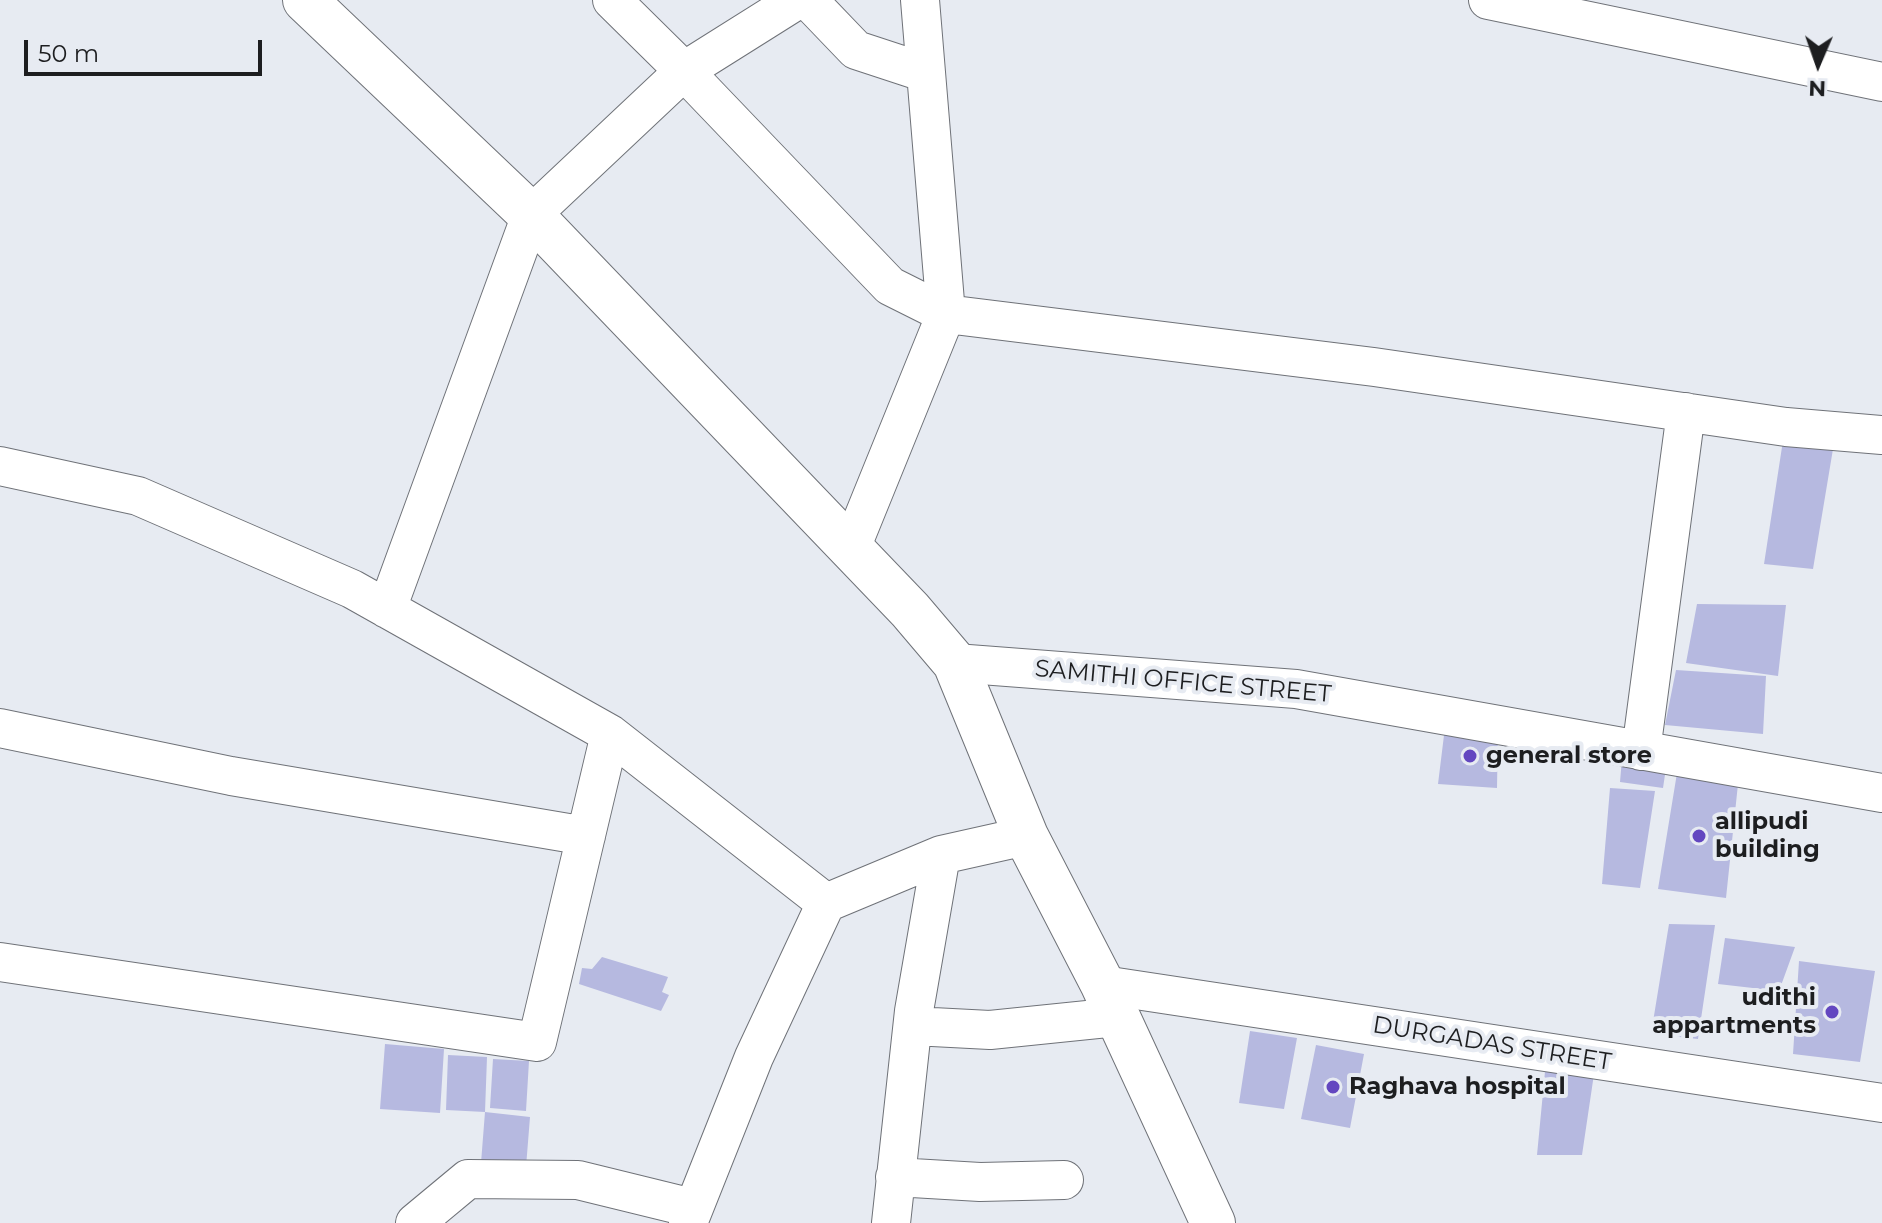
<!DOCTYPE html>
<style>
body{margin:0}
#map{position:relative;width:1882px;height:1223px;overflow:hidden;background:#e7ebf2;font-family:Montserrat,sans-serif}
canvas{display:block}
.north{position:absolute;left:1778px;top:24px;width:80px;height:80px;-webkit-text-stroke:6px #e7ebf2;paint-order:stroke;rotate:182deg;font-size:22px;font-weight:700;line-height:32px;text-align:center;color:#1d1e20}
.north::after{content:'';display:block;margin:auto;width:28px;height:36px;background:#1d1e20;clip-path:polygon(50% 0,100% 100%,50% 72%,0 100%)}
.scale{position:absolute;left:24px;top:40px;width:238px;height:36px;box-sizing:border-box;border:4px solid #1d1e20;border-top:0;padding-left:10px;font-size:24px;line-height:28px;white-space:nowrap;color:#1d1e20;-webkit-text-stroke:6px #e7ebf2;paint-order:stroke}
</style>
<div id="map">
<canvas width="1882" height="1223"></canvas>
<div class="north">N</div>
<div class="scale">50 m</div>
</div>
<script>
const g = document.querySelector('canvas').getContext('2d');
g.lineJoin = 'round';
function paint(path, color) {
  g.fillStyle = color;
  g.fill(path, 'evenodd');
}
function toPath(rows) {
  const path = new Path2D();
  for (const r of rows) {
    path.moveTo(r[0], r[1]);
    for (let i = 2; i < r.length; i += 2) path.lineTo(r[i], r[i + 1]);
  }
  return path;
}
function trace(path, color, width, dash) {
  g.strokeStyle = color;
  g.lineWidth = width;
  g.lineCap = dash ? 'butt' : 'round';
  g.setLineDash(dash || []);
  g.stroke(path);
}
function drawText(font, color, halo, rows, align = 'center') {
  g.font = font + ' Montserrat,sans-serif';
  g.lineWidth = 8;
  g.setLineDash([]);
  g.textBaseline = 'middle';
  g.strokeStyle = halo;
  g.fillStyle = color;
  for (const [text, x, y, turn = 0] of rows) {
    g.save();
    g.translate(x, y);
    g.rotate((+turn || 0) * Math.PI / 180);
    g.textAlign = isNaN(turn) ? turn : align;
    if (halo) g.strokeText(text, 0, 0);
    g.fillText(text, 0, 0);
    g.restore();
  }
}
paint(toPath([
 [1784,434,1835,437,1813,569,1764,564],
 [1697,604,1786,605,1778,676,1686,663],
 [1676,670,1766,676,1763,734,1665,725],
 [1446,719,1498,728,1497,788,1438,784],
 [1622,758,1666,768,1663,788,1620,782],
 [1677,773,1738,784,1726,898,1658,889],
 [1610,788,1655,791,1640,888,1602,884],
 [1669,924,1715,925,1698,1039,1651,1034],
 [1725,938,1795,947,1779,991,1718,984],
 [602,957,668,977,662,992,669,995,661,1011,579,984,582,968,592,969],
 [1799,961,1875,971,1860,1062,1793,1054],
 [1250,1031,1297,1038,1284,1109,1239,1103],
 [385,1044,444,1049,440,1113,380,1109],
 [1316,1045,1364,1054,1350,1128,1301,1119],
 [448,1055,487,1057,485,1112,446,1110],
 [493,1059,529,1061,526,1111,490,1108],
 [1546,1061,1594,1074,1582,1155,1537,1155],
 [485,1112,530,1117,526,1167,481,1163]
]), '#b6b9e0');
const minor = toPath([
 [612,0,684,71,797,0],
 [808,0,856,50,926,73],
 [1488,0,1882,82],
 [0,466,138,496,352,589,610,734,826,903,941,855,1026,836],
 [851,548,946,314,920,0],
 [387,609,531,215,684,71,890,286,946,314,1374,367,1786,427,1882,435],
 [955,663,1296,689,1882,793],
 [0,728,231,776,586,836],
 [1641,751,1686,412],
 [0,962,537,1042,610,734],
 [1103,985,1882,1103],
 [913,1026,990,1030,1117,1017],
 [895,1177,980,1182,1064,1180],
 [415,1223,468,1179,578,1180,692,1208],
 [688,1223,754,1057,826,903],
 [891,1223,914,1011,941,855]
]);
const major = toPath([
 [305,0,531,215,910,610,955,663,1026,836,1103,985,1213,1223]
]);
trace(minor, '#6f7278', 40);
trace(major, '#6f7278', 46);
trace(minor, '#fff', 38);
trace(major, '#fff', 44);
for (const [x, y, r, color] of [
 [1470,756,8,"#6347c0"],
 [1699,836,8,"#6347c0"],
 [1832,1012,8,"#6347c0"],
 [1333,1087,8,"#6347c0"]
]) {
  const dot = new Path2D();
  dot.arc(x, y, r, 0, 2 * Math.PI);
  g.fillStyle = color;
  g.fill(dot);
  trace(dot, '#e7ebf2', 3);
}
drawText('24px', '#1d1e20', '#e7ebf2', [
 ["SAMITHI OFFICE STREET",1183,682,5],
 ["DURGADAS STREET",1492,1044,9]
]);
drawText('bold 24px', '#1d1e20', '#e7ebf2', [
 ["general store",1486,756],
 ["allipudi",1715,822],
 ["building",1715,850],
 ["udithi",1816,998,"right"],
 ["appartments",1816,1026,"right"],
 ["Raghava hospital",1349,1087]
], 'left');
</script>
